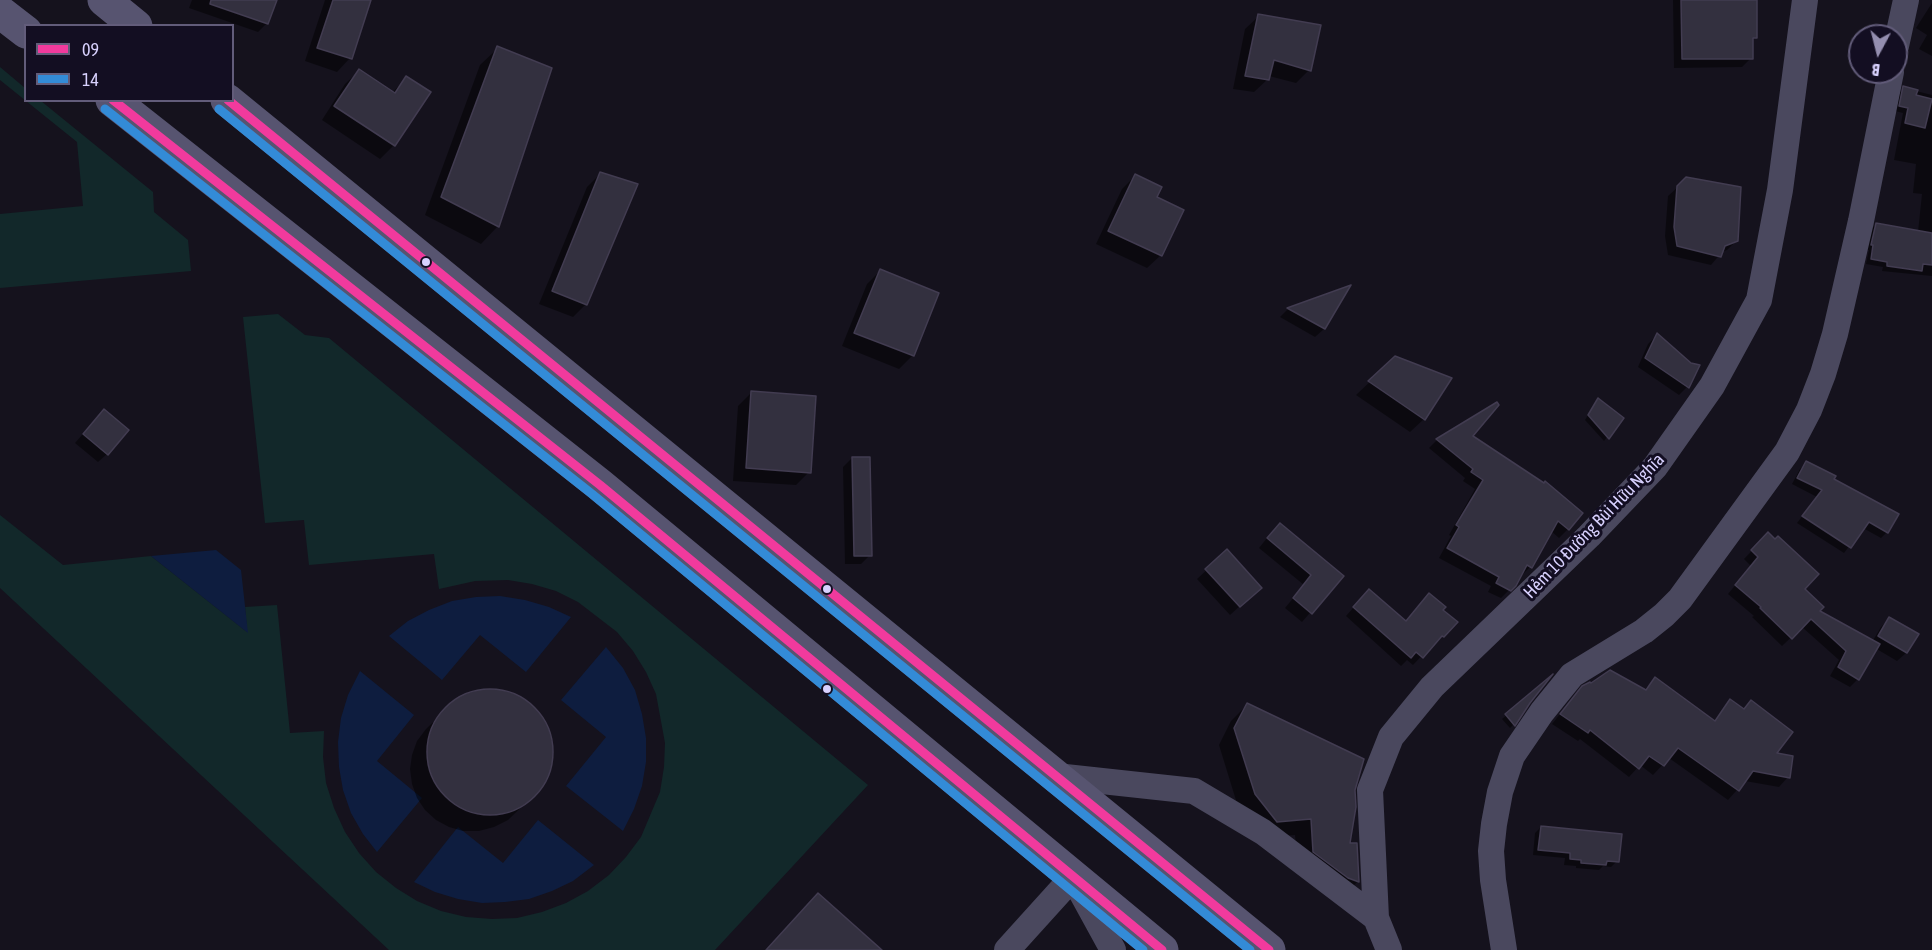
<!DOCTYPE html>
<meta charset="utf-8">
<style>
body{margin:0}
#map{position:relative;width:1932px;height:950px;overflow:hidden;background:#15121d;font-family:"Asap Condensed",sans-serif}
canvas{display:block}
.legend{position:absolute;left:24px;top:24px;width:210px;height:78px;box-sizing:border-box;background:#130e22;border:2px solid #625c7a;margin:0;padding:8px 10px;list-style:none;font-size:18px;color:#d8d1fe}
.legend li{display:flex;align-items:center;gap:12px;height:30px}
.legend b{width:30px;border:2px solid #625c7a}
.north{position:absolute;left:1848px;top:24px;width:60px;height:60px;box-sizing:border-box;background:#130e22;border:2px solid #625c7a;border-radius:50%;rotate:187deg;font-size:16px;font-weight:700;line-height:24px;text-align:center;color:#d8d1fe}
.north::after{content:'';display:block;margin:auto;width:21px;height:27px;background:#948eaf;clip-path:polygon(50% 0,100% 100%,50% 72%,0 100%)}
</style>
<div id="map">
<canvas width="1932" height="950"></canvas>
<ul class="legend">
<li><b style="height:8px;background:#f13a9d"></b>09</li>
<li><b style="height:8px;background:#338bd7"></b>14</li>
</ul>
<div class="north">B</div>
</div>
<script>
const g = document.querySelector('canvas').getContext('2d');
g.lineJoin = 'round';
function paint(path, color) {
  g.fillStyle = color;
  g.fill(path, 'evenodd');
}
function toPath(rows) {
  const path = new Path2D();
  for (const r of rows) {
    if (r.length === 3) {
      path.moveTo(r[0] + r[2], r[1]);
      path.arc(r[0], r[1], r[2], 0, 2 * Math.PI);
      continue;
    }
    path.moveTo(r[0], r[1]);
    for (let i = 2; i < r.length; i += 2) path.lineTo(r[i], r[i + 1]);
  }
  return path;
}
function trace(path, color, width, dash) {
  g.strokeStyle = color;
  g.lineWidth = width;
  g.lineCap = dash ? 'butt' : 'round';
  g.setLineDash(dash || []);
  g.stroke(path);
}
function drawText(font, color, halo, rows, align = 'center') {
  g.font = font + ' "Asap Condensed",sans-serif';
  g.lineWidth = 6;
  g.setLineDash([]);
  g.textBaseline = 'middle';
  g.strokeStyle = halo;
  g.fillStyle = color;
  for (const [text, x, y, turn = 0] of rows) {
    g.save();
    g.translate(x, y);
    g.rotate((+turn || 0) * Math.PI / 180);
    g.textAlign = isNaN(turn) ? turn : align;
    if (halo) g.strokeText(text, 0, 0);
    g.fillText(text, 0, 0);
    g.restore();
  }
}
paint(toPath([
 [0,67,25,88,26,100,41,101,153,192,154,212,188,240,191,271,0,288,0,214,83,206,77,142,0,80],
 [278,314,305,335,329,338,868,785,715,950,389,950,0,588,0,515,63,565,151,556,247,632,245,607,277,605,290,733,324,731,323,757,326,783,334,808,345,832,359,853,376,872,396,888,417,901,441,911,466,917,492,919,517,918,542,912,566,903,588,891,609,875,626,857,641,837,660,792,664,767,665,743,656,694,646,672,633,651,617,632,578,602,556,591,532,584,508,580,475,581,439,589,434,554,309,565,304,520,265,523,243,317]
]), '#12282a');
paint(toPath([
 [216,550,241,570,248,633,151,556],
 [500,596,525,600,549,607,571,617,526,672,480,635,442,680,389,636,408,621,429,610,452,601,476,597],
 [606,647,623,668,635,690,642,714,646,738,646,762,642,786,634,809,623,831,566,786,606,737,561,700],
 [360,671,414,715,377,761,422,798,377,852,363,834,351,813,343,790,339,767,338,742,341,718,348,695],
 [538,820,594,865,573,881,552,891,529,899,505,902,482,903,458,899,435,892,414,882,458,827,503,863]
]), '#0e1d3f');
paint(toPath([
 [192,0,275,0,267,23,258,32,189,8],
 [325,0,369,0,350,58,337,72,305,61],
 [1673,0,1755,0,1755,38,1751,42,1751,58,1742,67,1674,68],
 [1932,3,1932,56,1919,49,1927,35,1916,28],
 [1259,16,1309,70,1296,83,1269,76,1268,79,1254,92,1233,89,1245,29],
 [498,48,498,226,481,244,425,215,480,65],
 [359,71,392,93,406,78,428,93,394,145,380,159,322,120,345,84],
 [1904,88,1932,95,1932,276,1882,271,1883,267,1866,264,1869,250,1866,250,1871,230,1876,224,1918,232,1922,194,1913,193,1916,164,1894,160,1903,113,1895,111,1898,94],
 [600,174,586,304,573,317,539,304,587,187],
 [1135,176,1155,198,1161,255,1147,268,1096,244,1122,189],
 [1678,187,1736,241,1727,250,1722,252,1711,265,1668,255,1665,236,1668,196],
 [880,271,937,294,912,356,899,369,842,346,867,284],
 [1347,288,1324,329,1315,337,1280,317,1288,309],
 [1657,335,1687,387,1679,395,1638,367,1648,344],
 [1395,358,1449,379,1424,419,1410,432,1356,395],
 [751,393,809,472,796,485,733,481,738,406],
 [1595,404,1622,418,1604,441,1585,420],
 [95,420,107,454,98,462,75,443],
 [1471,436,1568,529,1559,538,1551,531,1530,567,1521,576,1520,575,1514,585,1501,598,1488,592,1491,586,1439,558,1451,536,1449,535,1475,489,1463,481,1465,478,1429,448,1437,440],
 [852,458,870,555,861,564,845,564,843,467],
 [1807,463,1832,479,1887,532,1881,538,1863,528,1844,553,1797,523,1817,497,1792,484,1800,469],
 [1271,533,1342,576,1302,622,1285,608,1304,585,1259,548],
 [1768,534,1818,611,1872,642,1881,627,1890,618,1917,635,1906,653,1897,661,1875,648,1858,679,1850,687,1830,676,1839,660,1802,627,1782,646,1752,617,1754,616,1728,594,1751,566,1744,559],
 [1227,551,1251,596,1230,615,1197,579],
 [1361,599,1405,622,1420,604,1441,610,1443,636,1435,645,1433,644,1413,665,1407,660,1401,666,1346,616],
 [1655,679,1713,722,1730,701,1774,754,1788,777,1779,787,1745,781,1728,800,1669,758,1653,775,1640,765,1629,777,1580,739,1578,741,1552,724,1573,698,1644,690],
 [1544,684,1513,725,1510,728,1502,719],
 [482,691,496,691,510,694,523,699,542,720,549,732,552,748,551,763,546,778,538,791,508,820,494,827,479,831,463,831,449,827,436,820,425,810,417,798,412,784,410,769,412,755,417,741,426,729,455,701],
 [1247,705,1354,790,1348,845,1358,881,1342,898,1298,868,1295,835,1260,838,1239,810,1219,745,1231,721],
 [1541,827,1617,861,1611,867,1603,866,1599,870,1576,868,1576,866,1564,865,1565,858,1533,855,1535,833]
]), '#0007');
const building = toPath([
 [211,0,277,0,268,24,210,4,211,0],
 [333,0,371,0,352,59,317,48,333,0],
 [1681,0,1757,0,1757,38,1753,38,1753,59,1682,59,1681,0],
 [1258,14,1321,25,1311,71,1274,60,1269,80,1245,76,1258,14],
 [497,46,552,68,499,227,441,197,497,46],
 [359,69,395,93,406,76,431,92,395,146,334,106,359,69],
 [1903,86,1918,90,1916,95,1932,99,1925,128,1905,123,1908,108,1899,106,1903,86],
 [600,172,638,184,587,305,552,291,600,172],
 [1135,174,1162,187,1157,197,1184,210,1162,256,1108,231,1135,174],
 [1686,177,1741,187,1738,241,1725,246,1721,257,1677,246,1674,227,1677,186,1686,177],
 [1876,223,1932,233,1932,265,1923,264,1922,271,1887,266,1887,262,1871,259,1873,245,1871,245,1876,223],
 [880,269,939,293,914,356,854,333,880,269],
 [1351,285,1325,329,1287,308,1351,285],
 [1657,333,1691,363,1700,365,1689,388,1645,358,1657,333],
 [1395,356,1452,378,1425,420,1368,381,1395,356],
 [751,391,816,396,811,473,746,468,751,391],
 [1598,398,1624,418,1609,439,1588,415,1598,398],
 [1497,402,1499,405,1473,436,1544,483,1545,481,1583,513,1569,530,1558,521,1532,568,1527,565,1516,586,1511,591,1496,583,1499,577,1447,548,1459,527,1456,525,1483,480,1471,472,1473,469,1436,439,1497,402],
 [104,409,129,430,108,455,83,434,104,409],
 [852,457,870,457,872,556,854,556,852,457],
 [1806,461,1836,476,1834,479,1899,514,1888,533,1869,522,1851,548,1802,516,1822,490,1797,478,1806,461],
 [1280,523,1344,576,1312,614,1293,598,1311,575,1267,538,1280,523],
 [1768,532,1775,539,1778,536,1819,574,1805,589,1824,607,1820,611,1880,644,1859,680,1838,667,1846,651,1811,619,1792,639,1760,608,1761,607,1735,585,1758,557,1751,550,1768,532],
 [1227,549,1262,588,1240,607,1205,569,1227,549],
 [1369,589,1406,621,1429,593,1446,607,1443,610,1458,622,1444,637,1442,636,1423,658,1416,652,1411,658,1353,607,1369,589],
 [1889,617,1919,634,1907,653,1878,636,1889,617],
 [1610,670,1646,690,1655,677,1715,721,1730,699,1744,709,1751,700,1793,732,1777,753,1793,756,1790,778,1753,771,1739,791,1678,748,1664,766,1649,756,1639,769,1590,730,1588,733,1560,714,1582,686,1590,682,1591,683,1610,670],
 [1553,674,1530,703,1515,726,1505,714,1553,674],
 [490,752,63],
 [1247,703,1364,759,1355,790,1356,807,1350,843,1357,843,1359,882,1348,878,1313,852,1311,819,1277,822,1255,794,1234,728,1247,703],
 [1541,826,1622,834,1619,862,1607,861,1606,865,1581,863,1581,860,1570,859,1570,853,1538,850,1541,826],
 [818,893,882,950,766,950,818,893]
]);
paint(building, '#33303f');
trace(building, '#423c51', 1.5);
trace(toPath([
 [1896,46,1906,0],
 [1056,776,1194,791,1263,832,1376,918],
 [1007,950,1073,877,1113,950],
 [1389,950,1376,918,1370,790,1391,737,1432,687,1589,536,1655,467,1712,386,1759,300,1780,190,1805,0],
 [1504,950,1493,880,1491,851,1494,824,1500,792,1512,756,1542,712,1572,675,1644,631,1664,615,1680,599,1787,452,1809,410,1823,374,1835,334,1861,221,1891,72]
]), '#4a485e', 26);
trace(toPath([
 [104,0,136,26],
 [0,12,26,32],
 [112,100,600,485,1162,950],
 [227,100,1269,950]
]), '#575470', 33);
trace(toPath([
 [113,100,600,485,1162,950],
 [228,100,1269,950]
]), '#f13a9d', 9);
trace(toPath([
 [105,109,592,494,1143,950],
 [219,109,1250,950]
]), '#338bd7', 9);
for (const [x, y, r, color] of [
 [426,262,5,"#d8d1fe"],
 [827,589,5,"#d8d1fe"],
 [827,689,5,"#d8d1fe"]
]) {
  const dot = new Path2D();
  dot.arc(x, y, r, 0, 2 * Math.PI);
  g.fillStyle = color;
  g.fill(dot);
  trace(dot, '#130e22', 2);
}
drawText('18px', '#d8d1fe', '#130e22', [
 ["Hẻm 10 Đường Bùi Hữu Nghĩa",1594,526,-46]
]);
</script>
